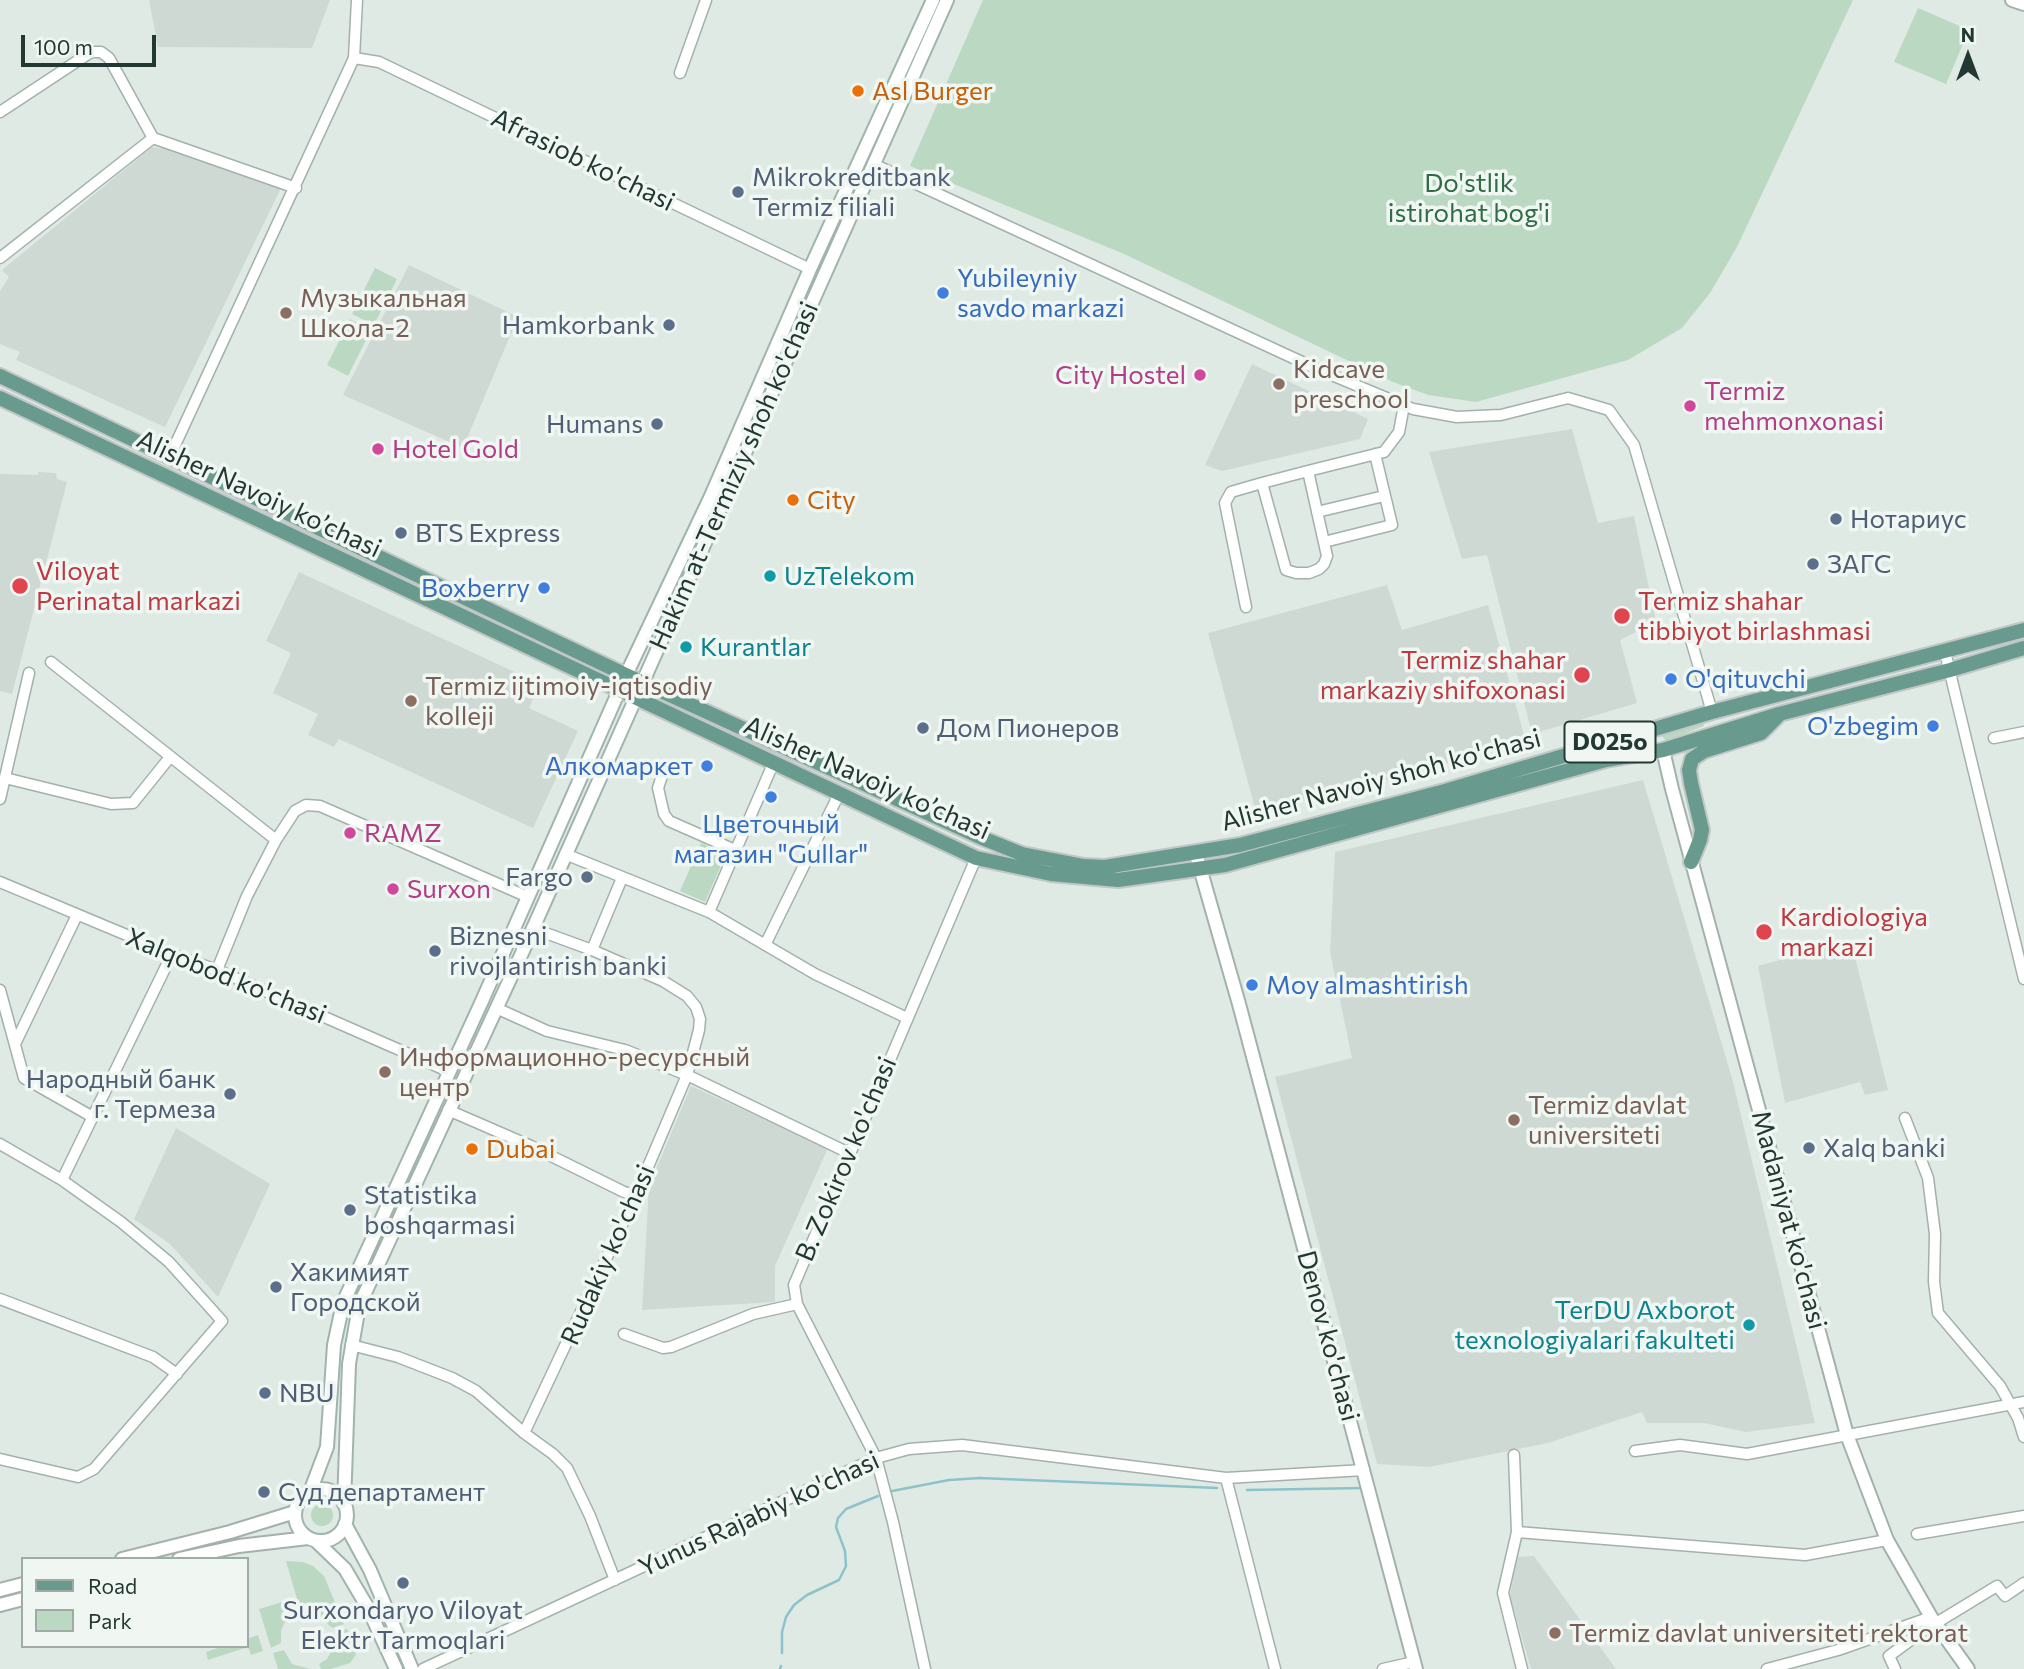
<!DOCTYPE html>
<meta charset="utf-8">
<style>
body{margin:0}
#map{position:relative;width:2024px;height:1669px;overflow:hidden;background:#e0eae5;font-family:Commissioner,sans-serif}
canvas{display:block}
.legend{position:absolute;left:21px;top:1557px;width:228px;height:91px;box-sizing:border-box;background:#f0f7f3;border:2px solid #9eaba6;margin:0;padding:9px 12px;list-style:none;font-size:21px;color:#223832}
.legend li{display:flex;align-items:center;gap:14px;height:35px}
.legend b{width:35px;border:2px solid #9eaba6}
.north{position:absolute;left:1933px;top:21px;width:70px;height:70px;-webkit-text-stroke:5px #f0f7f3;paint-order:stroke;rotate:0deg;font-size:19px;font-weight:700;line-height:28px;text-align:center;color:#223832}
.north::after{content:'';display:block;margin:auto;width:24px;height:32px;background:#223832;clip-path:polygon(50% 0,100% 100%,50% 72%,0 100%)}
.scale{position:absolute;left:21px;top:35px;width:135px;height:32px;box-sizing:border-box;border:4px solid #223832;border-top:0;padding-left:9px;font-size:21px;line-height:24px;white-space:nowrap;color:#223832;-webkit-text-stroke:5px #f0f7f3;paint-order:stroke}
</style>
<div id="map">
<canvas width="2024" height="1669"></canvas>
<ul class="legend">
<li><b style="height:9px;background:#689b8d"></b>Road</li>
<li><b style="height:19px;background:#bbd9c2"></b>Park</li>
</ul>
<div class="north">N</div>
<div class="scale">100 m</div>
</div>
<script>
const g = document.querySelector('canvas').getContext('2d');
g.lineJoin = 'round';
function paint(path, color) {
  g.fillStyle = color;
  g.fill(path, 'evenodd');
}
function toPath(rows) {
  const path = new Path2D();
  for (const r of rows) {
    if (r.length === 3) {
      path.moveTo(r[0] + r[2], r[1]);
      path.arc(r[0], r[1], r[2], 0, 2 * Math.PI);
      continue;
    }
    path.moveTo(r[0], r[1]);
    for (let i = 2; i < r.length; i += 2) path.lineTo(r[i], r[i + 1]);
  }
  return path;
}
function trace(path, color, width, dash) {
  g.strokeStyle = color;
  g.lineWidth = width;
  g.lineCap = dash ? 'butt' : 'round';
  g.setLineDash(dash || []);
  g.stroke(path);
}
function drawText(font, color, halo, rows, align = 'center') {
  g.font = font + ' Commissioner,sans-serif';
  g.lineWidth = 7;
  g.setLineDash([]);
  g.textBaseline = 'middle';
  g.strokeStyle = halo;
  g.fillStyle = color;
  for (const [text, x, y, turn = 0] of rows) {
    g.save();
    g.translate(x, y);
    g.rotate((+turn || 0) * Math.PI / 180);
    g.textAlign = isNaN(turn) ? turn : align;
    if (halo) g.strokeText(text, 0, 0);
    g.fillText(text, 0, 0);
    g.restore();
  }
}
paint(toPath([
 [149,0,330,0,312,48,158,47],
 [152,147,177,150,281,188,165,427,16,360,20,352,0,344,0,291,9,277,2,270],
 [409,265,518,317,463,448,343,395],
 [1252,364,1368,419,1360,439,1222,471,1205,465],
 [1572,429,1598,523,1634,516,1656,622,1620,640,1637,703,1532,734,1487,555,1462,559,1429,452],
 [38,472,56,473,57,479,67,482,12,694,0,691,0,474,38,475],
 [299,572,517,673,512,684,535,695,529,708,578,731,533,828,339,739,334,747,308,735,318,714,273,693,291,653,266,641],
 [1387,585,1402,630,1488,605,1526,742,1338,793,1256,812,1208,633],
 [1643,780,1732,1078,1815,1423,1746,1432,1704,1423,1647,1423,1642,1412,1548,1443,1429,1467,1377,1464,1275,1077,1352,1058,1330,952,1335,852],
 [1851,941,1888,1090,1865,1095,1860,1082,1785,1103,1758,966],
 [691,1086,828,1148,775,1266,775,1302,642,1310,649,1186],
 [176,1128,270,1184,218,1297,170,1244,134,1219],
 [1534,1556,1616,1669,1531,1669,1510,1596,1517,1557]
]), '#ced9d4');
paint(toPath([
 [983,0,1853,0,1737,247,1710,293,1682,328,1628,360,1476,402,1428,395,1393,382,1124,254,910,166],
 [1918,8,1969,30,1946,84,1894,62],
 [375,268,397,279,374,325,352,314],
 [350,319,371,330,348,376,327,365],
 [1703,722,1704,726,1666,741,1660,734,1664,728],
 [701,843,726,854,705,902,680,891],
 [322,1515,11],
 [286,1561,303,1562,313,1566,324,1576,344,1624,332,1628,318,1615,301,1613],
 [289,1600,295,1616,288,1619,284,1624,281,1631,281,1643,271,1648,259,1609],
 [347,1629,356,1655,350,1663,331,1669,321,1669,319,1664,327,1659,332,1650,334,1633],
 [258,1635,263,1651,251,1655,248,1647,208,1660,206,1652,223,1646,247,1646,247,1639],
 [284,1650,292,1664,311,1669,278,1669,273,1653]
]), '#bbd9c2');
trace(toPath([
 [1247,1490,1363,1488],
 [892,1491,949,1480,980,1478,1217,1488],
 [782,1653,782,1632,786,1617,794,1605,807,1595,839,1580,846,1566,845,1551,836,1527,838,1518,846,1509,878,1496],
 [780,1669,781,1666]
]), '#8cc3ca', 2.5);
const minor = toPath([
 [354,58,379,62,810,269],
 [680,73,706,0],
 [0,112,91,52,101,52,109,58,153,138,296,188],
 [873,164,1315,368,1413,409,1457,417,1501,415,1568,398,1609,410,1634,445,1712,712],
 [0,258,153,138],
 [170,456,354,58,357,0],
 [1308,471,1327,556,1324,564,1319,569,1309,573,1296,573,1286,570,1262,483,1308,471,1384,452,1399,432,1404,405],
 [1317,512,1384,496],
 [1324,542,1392,525,1375,454],
 [1246,607,1225,503,1231,492,1262,483],
 [1945,652,2024,979],
 [51,662,276,840],
 [1994,738,2024,732],
 [663,773,658,788,664,814,669,821,735,850],
 [5,778,111,804,133,803,170,757],
 [0,799,29,673],
 [565,854,709,912,773,764],
 [0,882,172,954,217,970,450,1072],
 [709,912,815,974,907,1018],
 [532,928,592,950,622,878],
 [766,943,839,794],
 [217,970,247,896,276,840,295,811,306,805,320,806,528,897],
 [0,990,24,1078,91,1116],
 [496,1008,547,1031,625,1050,687,1075,849,1153],
 [15,1044,77,915],
 [448,1110,531,1146,624,1192,636,1195],
 [1905,1118,1928,1178,1935,1234,1934,1282,1938,1313,2000,1386,2018,1418,2024,1437],
 [0,1144,62,1180,121,1222,169,1262,222,1321,94,1469,78,1477,0,1459],
 [62,1180,172,954],
 [0,1299,153,1357,177,1374],
 [624,1334,663,1348,671,1347,753,1314,797,1304],
 [351,1345,398,1357,452,1378,476,1391,524,1433,553,1454,567,1468,590,1516,615,1580],
 [524,1433,636,1195,687,1075,699,1030,700,1019,696,1007,687,996,663,981,592,950],
 [1635,1451,1680,1445,1747,1454,2024,1402],
 [1514,1455,1517,1532,1503,1593,1522,1669],
 [1226,1478,1275,1669],
 [1517,1532,1805,1555,1887,1540],
 [1917,1534,2024,1516],
 [423,1669,876,1458,909,1449,962,1445,1226,1478,1364,1470],
 [925,1669,893,1522,876,1458,797,1304,794,1285,976,858],
 [1383,1669,1414,1662],
 [1767,1669,1838,1650,1931,1617],
 [1895,1669,1889,1656,1923,1631,1997,1586,2005,1596,2024,1583]
]);
const tertiary = toPath([
 [2012,0,2024,4],
 [1663,750,1672,789,1847,1435,1887,1540,1931,1617,1968,1669],
 [1196,854,1239,1004,1416,1669],
 [122,1559,230,1532,295,1512],
 [179,1559,239,1546,308,1538],
 [0,1590,23,1584],
 [0,1605,23,1599]
]);
const secondary = toPath([
 [321,1515,26],
 [310,1492,327,1447,334,1345,343,1303,482,1001,626,675,711,496,810,269,933,0],
 [344,1504,349,1364,359,1306,522,953,947,0],
 [345,1524,370,1570,412,1669],
 [316,1541,345,1569,368,1608,396,1669]
]);
const primary = toPath([
 [0,376,626,675,982,838,1022,854,1084,866,1105,867,1240,845,1445,791,1712,712,2024,630],
 [0,398,976,858,1051,874,1118,880,1225,865,1606,760,1663,750,1779,714,1950,670,2024,648],
 [1691,862,1700,840,1702,830,1691,783,1689,770,1692,759,1704,751,1761,733,1778,716]
]);
trace(minor, '#a3b1ac', 13);
trace(tertiary, '#a3b1ac', 16);
trace(secondary, '#a0b4ac', 16);
trace(primary, '#c1c7c6', 18);
trace(minor, '#fff', 10);
trace(tertiary, '#fff', 12);
trace(secondary, '#fff', 12);
trace(primary, '#689b8d', 14);
for (const [x, y, r, color] of [
 [858,91,7,"#e8710a"],
 [738,192,7,"#5c6f8a"],
 [943,293,7,"#3f7fe0"],
 [286,313,7,"#8d6e63"],
 [669,325,7,"#5c6f8a"],
 [1200,375,7,"#d1479c"],
 [1279,384,7,"#8d6e63"],
 [1690,406,7,"#d1479c"],
 [657,424,7,"#5c6f8a"],
 [378,449,7,"#d1479c"],
 [793,500,7,"#e8710a"],
 [1836,519,7,"#5c6f8a"],
 [401,533,7,"#5c6f8a"],
 [1813,564,7,"#5c6f8a"],
 [770,576,7,"#0f9aa8"],
 [20,586,9,"#e0444e"],
 [544,588,7,"#3f7fe0"],
 [1622,616,9,"#e0444e"],
 [686,647,7,"#0f9aa8"],
 [1582,675,9,"#e0444e"],
 [1671,679,7,"#3f7fe0"],
 [411,701,7,"#8d6e63"],
 [1933,726,7,"#3f7fe0"],
 [923,728,7,"#5c6f8a"],
 [707,766,7,"#3f7fe0"],
 [771,797,7,"#3f7fe0"],
 [350,833,7,"#d1479c"],
 [587,877,7,"#5c6f8a"],
 [393,889,7,"#d1479c"],
 [1764,932,9,"#e0444e"],
 [435,951,7,"#5c6f8a"],
 [1252,985,7,"#3f7fe0"],
 [385,1072,7,"#8d6e63"],
 [230,1094,7,"#5c6f8a"],
 [1514,1120,7,"#8d6e63"],
 [1809,1148,7,"#5c6f8a"],
 [472,1149,7,"#e8710a"],
 [350,1210,7,"#5c6f8a"],
 [276,1287,7,"#5c6f8a"],
 [1749,1325,7,"#0f9aa8"],
 [265,1393,7,"#5c6f8a"],
 [264,1492,7,"#5c6f8a"],
 [403,1583,7,"#5c6f8a"],
 [1555,1633,7,"#8d6e63"]
]) {
  const dot = new Path2D();
  dot.arc(x, y, r, 0, 2 * Math.PI);
  g.fillStyle = color;
  g.fill(dot);
  trace(dot, '#f0f7f3', 2.5);
}
for (const [x, y, w] of [
 [1610,742,91]
]) {
  const box = new Path2D();
  box.roundRect(x - w / 2, y - 20.5, w, 41, 5);
  g.fillStyle = '#f0f7f3';
  g.fill(box);
  trace(box, '#223832', 2);
}
drawText('bold 24px', '#223832', null, [
 ["D025o",1610,742]
]);
drawText('26px', '#c56008', '#f0f7f3', [
 ["Asl Burger",872,91],
 ["City",807,500],
 ["Dubai",486,1149]
], 'left');
drawText('26px', '#223832', '#f0f7f3', [
 ["Afrasiob ko'chasi",583,160,26],
 ["Hakim at-Termiziy shoh ko'chasi",734,476,-66],
 ["Alisher Navoiy ko’chasi",259,494,25],
 ["Alisher Navoiy ko’chasi",867,778,24],
 ["Alisher Navoiy shoh ko'chasi",1381,780,-15],
 ["Xalqobod ko'chasi",226,976,22],
 ["B. Zokirov ko'chasi",846,1159,-67],
 ["Madaniyat ko'chasi",1789,1220,75],
 ["Rudakiy ko'chasi",608,1255,-66],
 ["Denov ko'chasi",1328,1336,75],
 ["Yunus Rajabiy ko'chasi",759,1514,-25]
]);
drawText('26px', '#4e5e75', '#f0f7f3', [
 ["Mikrokreditbank",752,177],
 ["Termiz filiali",752,207],
 ["Hamkorbank",655,325,"right"],
 ["Humans",643,424,"right"],
 ["Нотариус",1850,519],
 ["BTS Express",415,533],
 ["ЗАГС",1827,564],
 ["Дом Пионеров",937,728],
 ["Fargo",573,877,"right"],
 ["Biznesni",449,936],
 ["rivojlantirish banki",449,966],
 ["Народный банк",216,1079,"right"],
 ["г. Термеза",216,1109,"right"],
 ["Xalq banki",1823,1148],
 ["Statistika",364,1195],
 ["boshqarmasi",364,1225],
 ["Хакимият",290,1272],
 ["Городской",290,1302],
 ["NBU",279,1393],
 ["Суд департамент",278,1492],
 ["Surxondaryo Viloyat",403,1610,"center"],
 ["Elektr Tarmoqlari",403,1640,"center"]
], 'left');
drawText('26px', '#306c45', '#f0f7f3', [
 ["Do'stlik",1469,183],
 ["istirohat bog'i",1469,213]
]);
drawText('26px', '#366cbe', '#f0f7f3', [
 ["Yubileyniy",957,278],
 ["savdo markazi",957,308],
 ["Boxberry",530,588,"right"],
 ["O'qituvchi",1685,679],
 ["O'zbegim",1919,726,"right"],
 ["Алкомаркет",693,766,"right"],
 ["Цветочный",771,824,"center"],
 ["магазин \"Gullar\"",771,854,"center"],
 ["Moy almashtirish",1266,985]
], 'left');
drawText('26px', '#785e54', '#f0f7f3', [
 ["Музыкальная",300,298],
 ["Школа-2",300,328],
 ["Kidcave",1293,369],
 ["preschool",1293,399],
 ["Termiz ijtimoiy-iqtisodiy",425,686],
 ["kolleji",425,716],
 ["Информационно-ресурсный",399,1057],
 ["центр",399,1087],
 ["Termiz davlat",1528,1105],
 ["universiteti",1528,1135],
 ["Termiz davlat universiteti rektorat",1569,1633]
], 'left');
drawText('26px', '#b23c85', '#f0f7f3', [
 ["City Hostel",1186,375,"right"],
 ["Termiz",1704,391],
 ["mehmonxonasi",1704,421],
 ["Hotel Gold",392,449],
 ["RAMZ",364,833],
 ["Surxon",407,889]
], 'left');
drawText('26px', '#be3a42', '#f0f7f3', [
 ["Viloyat",36,571],
 ["Perinatal markazi",36,601],
 ["Termiz shahar",1638,601],
 ["tibbiyot birlashmasi",1638,631],
 ["Termiz shahar",1566,660,"right"],
 ["markaziy shifoxonasi",1566,690,"right"],
 ["Kardiologiya",1780,917],
 ["markazi",1780,947]
], 'left');
drawText('26px', '#0d838f', '#f0f7f3', [
 ["UzTelekom",784,576],
 ["Kurantlar",700,647],
 ["TerDU Axborot",1735,1310,"right"],
 ["texnologiyalari fakulteti",1735,1340,"right"]
], 'left');
</script>
